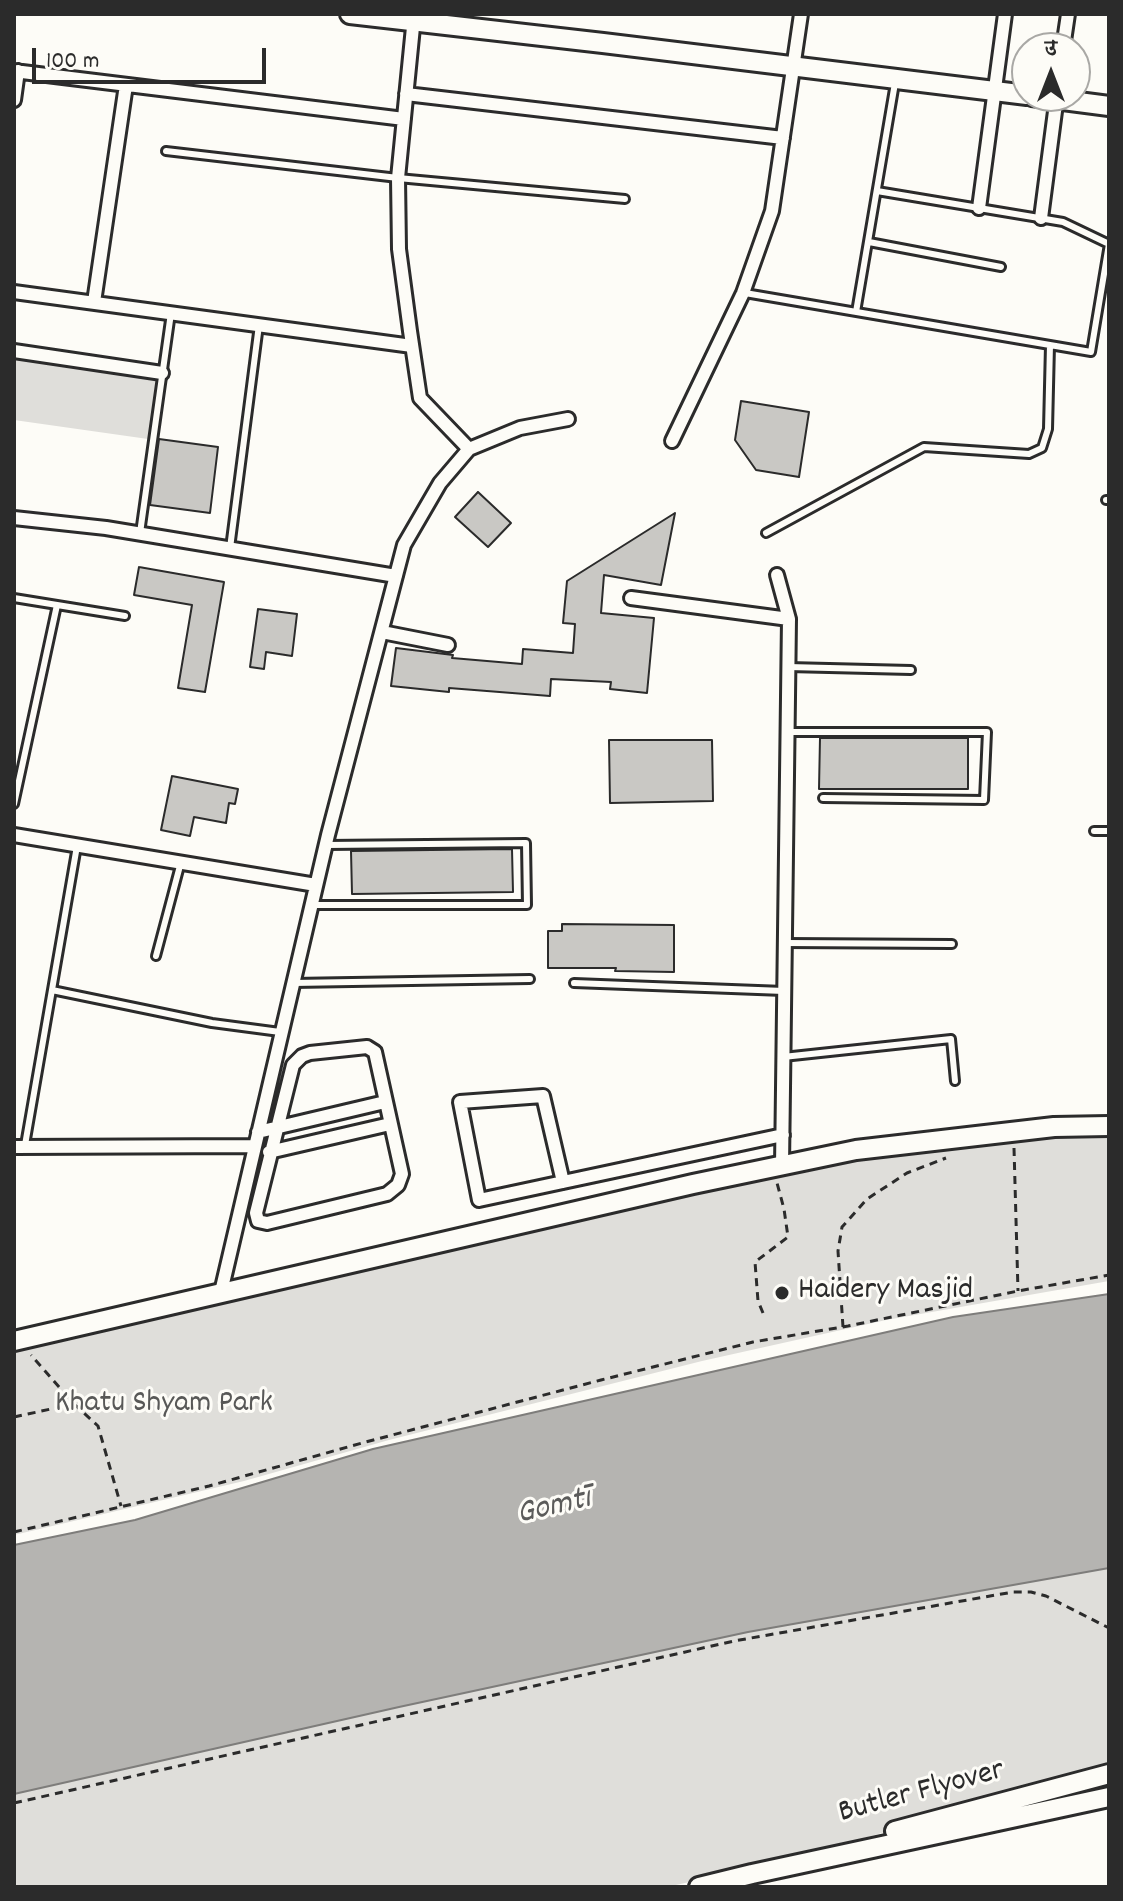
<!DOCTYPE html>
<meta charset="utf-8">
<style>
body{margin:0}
#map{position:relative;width:1123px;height:1901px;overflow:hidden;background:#fdfcf7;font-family:Dekko,"Playpen Sans Deva",sans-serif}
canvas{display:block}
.frame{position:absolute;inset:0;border:16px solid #2b2b2b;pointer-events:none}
.north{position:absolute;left:1011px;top:32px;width:80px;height:80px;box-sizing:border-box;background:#fdfcf7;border:2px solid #a9a8a5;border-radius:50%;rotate:0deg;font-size:22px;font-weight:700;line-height:32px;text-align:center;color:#2b2b2b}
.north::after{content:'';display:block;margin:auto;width:28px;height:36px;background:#2b2b2b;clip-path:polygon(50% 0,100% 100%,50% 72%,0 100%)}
.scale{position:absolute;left:32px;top:48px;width:234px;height:36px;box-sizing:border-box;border:4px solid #2b2b2b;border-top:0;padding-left:10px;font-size:24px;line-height:28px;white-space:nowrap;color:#2b2b2b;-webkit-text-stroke:6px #fdfcf7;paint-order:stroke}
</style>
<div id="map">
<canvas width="1123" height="1901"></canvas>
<div class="frame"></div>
<div class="north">उ</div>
<div class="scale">100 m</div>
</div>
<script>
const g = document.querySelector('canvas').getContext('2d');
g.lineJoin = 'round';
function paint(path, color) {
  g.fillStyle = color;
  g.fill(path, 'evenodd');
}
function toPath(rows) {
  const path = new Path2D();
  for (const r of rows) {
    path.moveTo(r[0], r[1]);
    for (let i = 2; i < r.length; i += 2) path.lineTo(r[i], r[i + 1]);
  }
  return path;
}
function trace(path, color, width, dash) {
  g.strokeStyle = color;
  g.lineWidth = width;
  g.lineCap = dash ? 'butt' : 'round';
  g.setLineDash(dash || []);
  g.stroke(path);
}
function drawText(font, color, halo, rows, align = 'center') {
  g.font = font + ' Dekko,sans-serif';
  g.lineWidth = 6;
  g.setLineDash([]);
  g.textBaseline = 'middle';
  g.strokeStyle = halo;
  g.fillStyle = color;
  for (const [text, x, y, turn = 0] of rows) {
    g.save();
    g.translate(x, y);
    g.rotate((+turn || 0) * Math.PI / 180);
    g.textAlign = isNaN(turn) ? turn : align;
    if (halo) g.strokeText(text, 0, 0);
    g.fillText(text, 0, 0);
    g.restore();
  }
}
paint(toPath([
 [14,356,157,377,148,439,14,420],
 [1109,1131,1109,1281,886,1320,702,1361,389,1440,244,1481,14,1535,14,1348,788,1169,890,1153,1061,1132],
 [1109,1568,1109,1767,792,1859,667,1887,14,1887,14,1794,399,1707,748,1632]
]), '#dfdeda');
const water = toPath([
 [1109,1294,1109,1568,748,1632,399,1707,14,1794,14,1545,135,1520,373,1449,953,1317,1109,1294]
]);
paint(water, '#b5b4b1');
trace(water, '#7e7d7b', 2);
const building = toPath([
 [741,401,809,412,799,477,756,470,735,440,741,401],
 [159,439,218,447,210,513,150,505,159,439],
 [478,492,511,523,488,547,455,517,478,492],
 [675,513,661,585,604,575,601,613,654,618,647,693,610,689,611,682,551,679,550,696,449,688,449,692,391,686,396,648,453,655,452,658,522,664,523,649,573,653,575,624,563,623,567,581,675,513],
 [139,567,224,582,205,692,178,688,192,605,134,595,139,567],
 [258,609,297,614,292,656,266,652,264,669,250,667,258,609],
 [820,738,968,738,968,789,819,789,820,738],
 [609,740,712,740,713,801,610,803,609,740],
 [172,776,238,789,235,804,229,803,226,823,194,817,190,836,161,830,172,776],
 [512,849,513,892,352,894,351,851,512,849],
 [562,924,674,925,674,972,615,971,616,968,548,968,548,931,562,931,562,924]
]);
paint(building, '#c9c8c4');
trace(building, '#2b2b2b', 2);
const lane = toPath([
 [166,151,398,178,625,199],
 [877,191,1063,222,1109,244],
 [869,242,1001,267],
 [745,293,1091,352,1109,244],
 [856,312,895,83],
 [1106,500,1109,500],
 [140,533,171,313],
 [766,533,924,447,1029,454,1042,448,1048,429,1050,345],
 [230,548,259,325],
 [14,598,125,616],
 [788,667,911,670],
 [787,732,987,732,984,800,823,798],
 [14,804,57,605],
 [1094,831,1109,831],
 [311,905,527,905,526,843,327,845],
 [785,943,952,944],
 [156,956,181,862],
 [293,983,530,979],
 [574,983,784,991],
 [52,990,212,1023,280,1032],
 [783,1057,951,1039,955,1081],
 [25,1145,77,846]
]);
const street = toPath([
 [414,17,398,178,399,249,410,331,420,398,469,449],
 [1063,48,1068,14],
 [14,71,404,119],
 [406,94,783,138],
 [14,100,18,71],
 [979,208,1005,14],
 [1041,218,1057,96],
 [14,292,412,346],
 [94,302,126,85],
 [14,351,162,373],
 [672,441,743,293,772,211,801,14],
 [14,518,106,528,396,576],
 [777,575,789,619,782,1166],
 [631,598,789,619],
 [382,632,448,645],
 [14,835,316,885],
 [367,1047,375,1052,402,1174,398,1185,387,1194,267,1223,258,1221,256,1213,293,1065,302,1056,310,1053,367,1047],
 [258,1132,385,1102],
 [14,1147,255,1146],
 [269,1152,390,1124],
 [563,1182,543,1096,460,1102,479,1200,563,1182,783,1135],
 [221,1292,328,835,404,545,440,483,469,449,520,428,568,419]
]);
const secondary = toPath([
 [350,14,603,43,1027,95],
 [1032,96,1109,106],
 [14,1341,693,1184,856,1150,1054,1127,1109,1126],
 [895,1831,1109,1774],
 [699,1887,752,1874,1109,1797]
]);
trace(lane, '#2b2b2b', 12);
trace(street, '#2b2b2b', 18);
trace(secondary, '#2b2b2b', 24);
trace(toPath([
 [1014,1148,1018,1291],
 [763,1313,758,1301,755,1262,788,1237,784,1209,777,1183],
 [843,1327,838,1251,842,1227,867,1199,907,1173,946,1158],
 [74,1404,98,1426,121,1506],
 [14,1417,74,1404,31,1355],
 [14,1532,209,1486,362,1443,601,1380,753,1342,848,1326,1018,1291,1109,1275],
 [14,1803,734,1641,1013,1592,1031,1592,1046,1596,1109,1628]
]), '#2b2b2b', 3, [8, 6]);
trace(lane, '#fdfcf7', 6);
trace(street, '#fdfcf7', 12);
trace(secondary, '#fdfcf7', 18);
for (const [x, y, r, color] of [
 [782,1293,8,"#2b2b2b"]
]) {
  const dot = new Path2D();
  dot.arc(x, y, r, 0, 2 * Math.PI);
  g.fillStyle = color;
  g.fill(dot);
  trace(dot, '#fdfcf7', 3);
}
drawText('32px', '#2b2b2b', '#fdfcf7', [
 ["Haidery Masjid",798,1293]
], 'left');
drawText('32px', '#585857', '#fdfcf7', [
 ["Khatu Shyam Park",164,1406]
]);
drawText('32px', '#2b2b2b', '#fdfcf7', [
 ["Butler Flyover",922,1794,-15]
]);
drawText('italic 34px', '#5b5b5a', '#fdfcf7', [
 ["Gomtī",554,1509,-13]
]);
</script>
